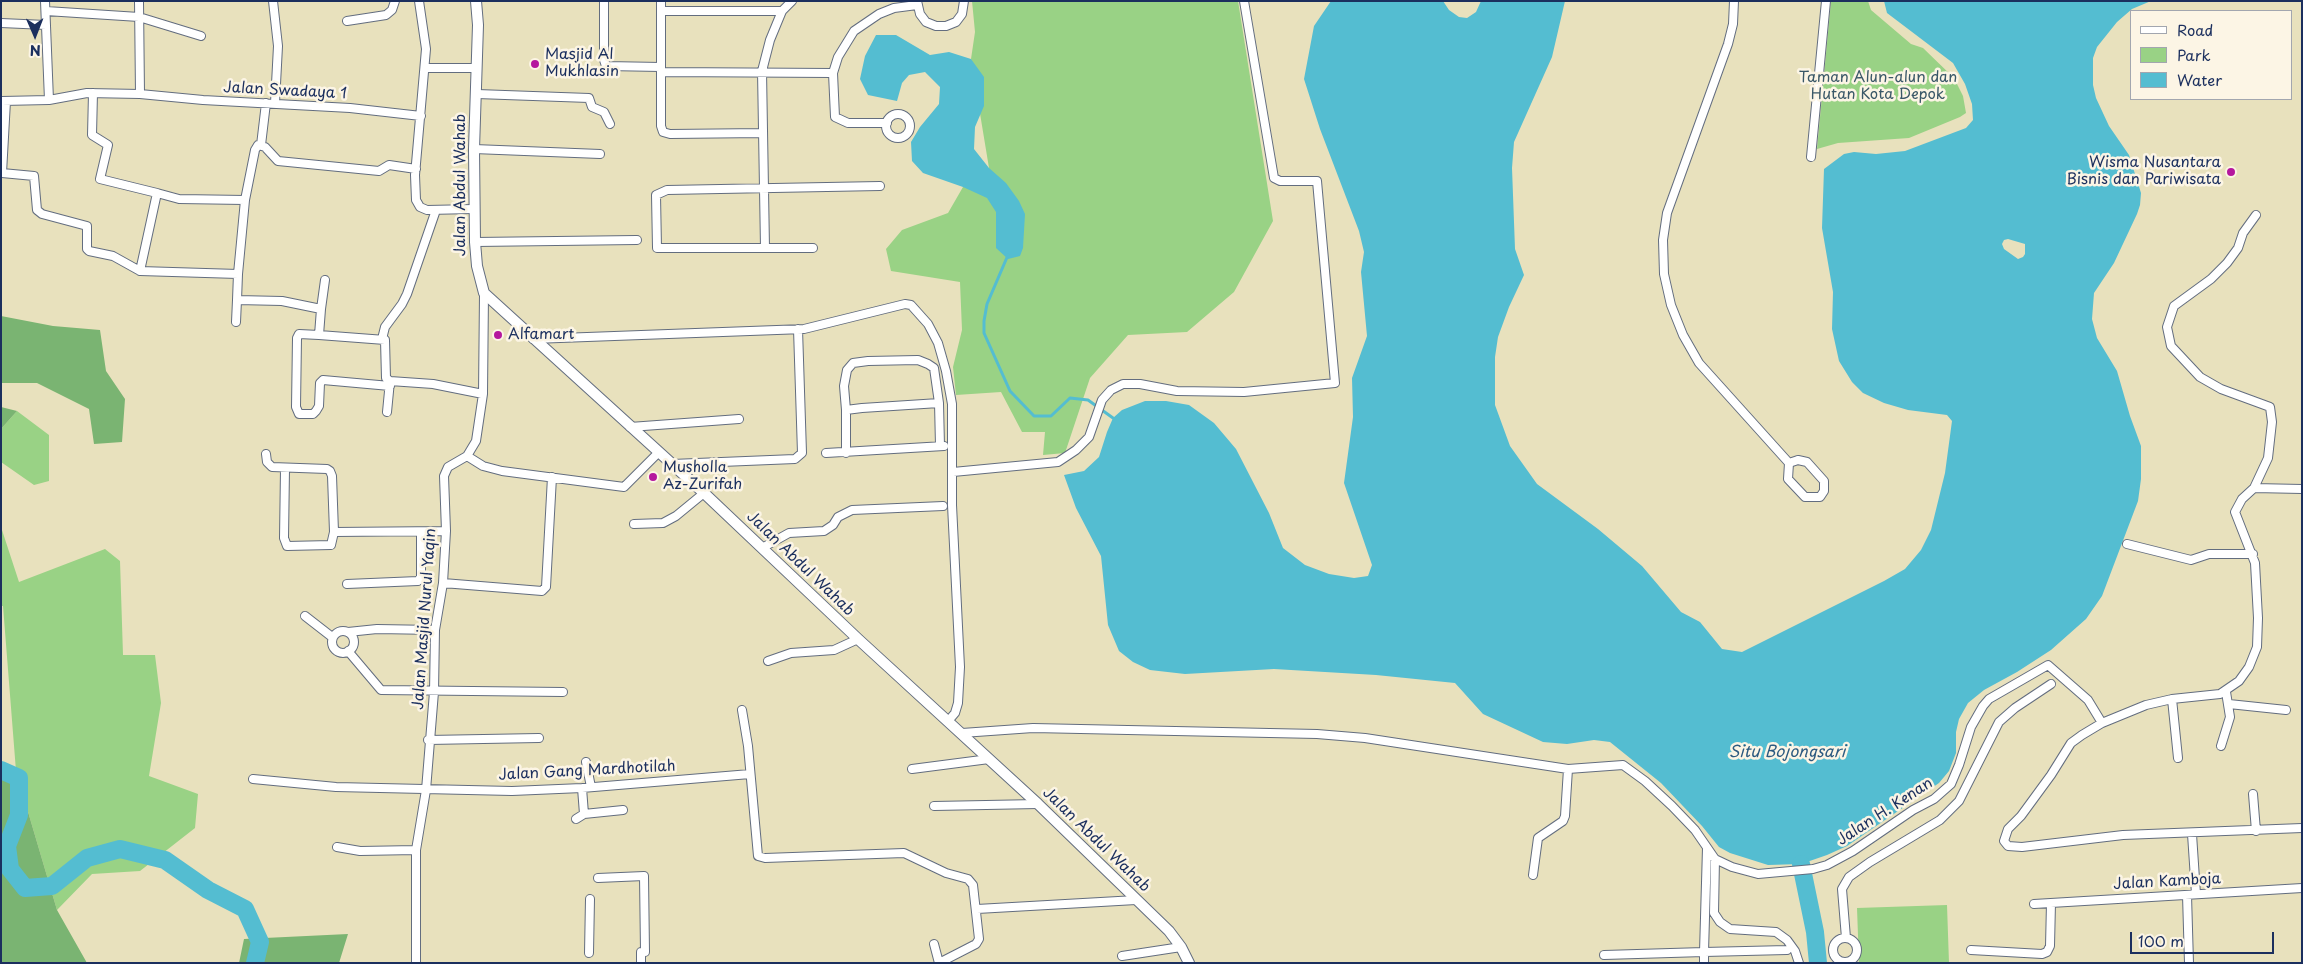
<!DOCTYPE html>
<style>
body{margin:0}
#map{position:relative;width:2303px;height:964px;overflow:hidden;background:#e8e1bd;font-family:"Playpen Sans",sans-serif}
canvas{display:block}
.frame{position:absolute;inset:0;border:2px solid #1b2f5e;pointer-events:none}
.legend{position:absolute;left:2130px;top:10px;width:162px;height:90px;box-sizing:border-box;background:#fcf5e5;border:1px solid #a2a6af;margin:0;padding:6px 9px;list-style:none;font-size:15px;color:#1b2f5e}
.legend li{display:flex;align-items:center;gap:10px;height:25px}
.legend b{width:25px;border:1px solid #a2a6af}
.north{position:absolute;left:10px;top:10px;width:50px;height:50px;-webkit-text-stroke:4px #fcf5e5;paint-order:stroke;rotate:179deg;font-size:14px;font-weight:700;line-height:20px;text-align:center;color:#1b2f5e}
.north::after{content:'';display:block;margin:auto;width:18px;height:22px;background:#1b2f5e;clip-path:polygon(50% 0,100% 100%,50% 72%,0 100%)}
.scale{position:absolute;left:2130px;top:932px;width:144px;height:22px;box-sizing:border-box;border:2px solid #1b2f5e;border-top:0;padding-left:6px;font-size:15px;line-height:18px;white-space:nowrap;color:#1b2f5e;-webkit-text-stroke:4px #fcf5e5;paint-order:stroke}
</style>
<div id="map">
<canvas width="2303" height="964"></canvas>
<div class="frame"></div>
<ul class="legend">
<li><b style="height:6px;background:#fff"></b>Road</li>
<li><b style="height:14px;background:#99d285"></b>Park</li>
<li><b style="height:14px;background:#54bdd1"></b>Water</li>
</ul>
<div class="north">N</div>
<div class="scale">100 m</div>
</div>
<script>
const g = document.querySelector('canvas').getContext('2d');
g.lineJoin = 'round';
function paint(path, color) {
  g.fillStyle = color;
  g.fill(path, 'evenodd');
}
function toPath(rows) {
  const path = new Path2D();
  for (const r of rows) {
    if (r.length === 3) {
      path.moveTo(r[0] + r[2], r[1]);
      path.arc(r[0], r[1], r[2], 0, 2 * Math.PI);
      continue;
    }
    path.moveTo(r[0], r[1]);
    for (let i = 2; i < r.length; i += 2) path.lineTo(r[i], r[i + 1]);
  }
  return path;
}
function trace(path, color, width, dash) {
  g.strokeStyle = color;
  g.lineWidth = width;
  g.lineCap = dash ? 'butt' : 'round';
  g.setLineDash(dash || []);
  g.stroke(path);
}
function drawText(font, color, halo, rows, align = 'center') {
  g.font = font + ' "Playpen Sans",sans-serif';
  g.lineWidth = 5;
  g.setLineDash([]);
  g.textBaseline = 'middle';
  g.strokeStyle = halo;
  g.fillStyle = color;
  for (const [text, x, y, turn = 0] of rows) {
    g.save();
    g.translate(x, y);
    g.rotate((+turn || 0) * Math.PI / 180);
    g.textAlign = isNaN(turn) ? turn : align;
    if (halo) g.strokeText(text, 0, 0);
    g.fillText(text, 0, 0);
    g.restore();
  }
}
paint(toPath([
 [972,1,1238,1,1273,221,1234,292,1187,332,1128,335,1090,378,1065,453,1043,455,1045,432,1022,432,1001,392,956,395,953,367,962,330,960,282,891,271,886,249,902,230,948,213,963,187,989,168,971,59,975,32],
 [1831,1,1868,1,1871,10,1911,44,1923,48,1954,78,1963,96,1966,113,1960,117,1909,138,1838,143,1817,149],
 [17,411,49,435,49,481,34,485,1,462,1,429],
 [1,527,19,582,105,549,120,561,123,655,155,655,161,703,149,776,198,794,195,828,140,871,92,874,57,910,16,771,3,606,1,606],
 [1947,905,1949,963,1859,963,1857,908]
]), '#99d285');
paint(toPath([
 [1,316,53,326,100,330,106,371,125,399,122,442,94,444,89,409,37,383,1,383],
 [1,407,17,411,1,429],
 [1,766,16,771,57,910,87,963,1,963],
 [348,934,339,963,239,963,244,939]
]), '#7ab472');
paint(toPath([
 [1331,1,1443,1,1449,10,1459,17,1467,18,1476,12,1481,1,1565,1,1552,57,1514,142,1512,168,1515,249,1524,275,1509,307,1498,337,1495,357,1495,405,1510,446,1537,484,1598,529,1642,566,1681,612,1700,622,1722,649,1742,652,1884,581,1905,569,1921,550,1931,530,1945,473,1952,421,1947,415,1908,410,1884,403,1863,393,1852,382,1839,361,1832,329,1833,292,1822,228,1824,169,1844,154,1854,152,1876,154,1905,151,1966,128,1973,120,1972,104,1965,84,1953,63,1887,13,1884,1,2151,1,2132,9,2117,22,2097,47,2093,58,2093,85,2096,98,2109,126,2129,155,2141,193,2140,205,2137,214,2114,263,2094,293,2092,319,2097,338,2117,371,2130,416,2141,446,2141,479,2138,501,2102,596,2086,619,2051,650,2017,672,1984,690,1968,703,1959,719,1956,732,1956,753,1949,771,1939,783,1847,846,1827,855,1801,864,1768,865,1730,853,1719,847,1702,826,1661,783,1610,742,1594,740,1567,744,1543,742,1483,714,1455,683,1376,675,1274,669,1185,674,1150,670,1133,662,1119,651,1108,625,1101,556,1076,508,1064,475,1084,471,1099,457,1107,432,1113,418,1122,410,1145,401,1166,401,1189,405,1214,423,1236,449,1269,513,1283,548,1305,565,1329,574,1354,578,1368,576,1372,565,1344,483,1353,417,1352,378,1367,336,1361,272,1364,252,1359,231,1320,129,1304,79,1314,26],
 [2008,239,2025,244,2025,254,2023,257,2018,259,2004,249,2002,244,2004,240],
 [876,35,896,35,930,55,949,52,971,59,984,77,984,106,975,127,974,149,989,168,1006,183,1019,201,1025,214,1023,248,1020,256,1008,259,996,248,996,212,987,198,963,187,923,173,912,161,911,142,920,127,939,104,940,87,925,72,909,75,902,83,897,101,868,95,860,79,865,56]
]), '#54bdd1');
trace(toPath([
 [1008,255,987,304,984,321,984,333,1010,391,1034,416,1051,416,1070,398,1088,400,1113,418]
]), '#54bdd1', 3);
trace(toPath([
 [1,770,19,778,19,815,7,846,10,869,25,888,52,886,87,858,120,849,165,860,208,890,245,909,260,942,255,963],
 [1801,864,1815,932,1818,963]
]), '#54bdd1', 18);
const minor = toPath([
 [45,1,49,100],
 [139,1,140,94],
 [273,1,278,46,275,103],
 [419,1,426,49,415,175,416,200,420,207,427,210,474,209],
 [604,1,604,60,606,66,661,67],
 [661,1,661,126,663,132,670,134,763,133],
 [917,1,920,14,926,22,936,26,946,26,956,22,962,14,964,1],
 [1734,1,1733,24,1728,44,1667,213,1663,240,1664,274,1671,305,1683,335,1699,363,1789,463],
 [46,11,139,17,201,36],
 [661,11,782,11],
 [347,21,386,15,392,10,395,1],
 [1,23,46,25],
 [425,68,477,68],
 [662,72,833,73,838,57,854,31,879,14,894,8,917,5],
 [833,73,835,117,848,123,887,123],
 [93,93,92,135,108,145,100,179,157,193,140,271],
 [477,94,589,98,592,107,604,112,610,124],
 [2,101,49,100,87,93,140,94,203,100,350,108,421,116],
 [6,101,2,173,34,176,37,210,42,214,87,226,87,249,89,251,113,256,140,271,238,274,237,300,282,301,321,309,319,335,385,340,386,378,390,381,433,384,483,394],
 [898,126,12],
 [261,145,266,103],
 [474,149,600,154],
 [1811,157,1826,1],
 [157,193,179,199,245,200],
 [475,242,637,240],
 [765,248,762,71,770,40,782,11,792,1],
 [813,248,657,248,656,195,667,190,880,186],
 [238,274,245,200,255,150,258,145,265,147,278,161,379,171,389,165,416,169],
 [321,309,325,280],
 [236,322,237,300],
 [319,335,299,334,297,338,296,407,299,414,313,414,316,411,319,406,320,383,323,380,390,386],
 [382,339,385,327,402,304,407,294,436,210],
 [533,339,804,329,905,304,911,305,928,324,938,343,946,371,952,404,952,505,960,667,958,703,955,713,949,720],
 [846,410,844,386,847,370,853,363,868,361,918,360,928,364,934,368,939,403],
 [387,412,390,381],
 [630,427,739,419],
 [826,453,944,446],
 [846,453,846,410,862,408,939,403,940,446],
 [266,454,267,462,272,467,327,469,330,471,332,476,334,532],
 [467,456,483,466,502,471,624,487,658,453],
 [1798,460,1807,462,1824,481,1824,491,1820,497,1805,497,1788,479,1789,463,1798,460],
 [672,464,795,459,802,453,798,329],
 [285,469,284,538,287,546,331,545,334,532,446,531],
 [953,472,1058,462,1076,450,1089,437,1102,400,1111,390,1123,384,1140,384,1177,391,1244,392,1335,383,1317,181,1280,181,1274,178,1244,1],
 [2254,488,2268,458,2272,422,2270,407,2221,389,2200,377,2171,346,2167,327,2174,306,2211,279,2227,263,2238,248,2243,233,2256,215],
 [2302,489,2254,488,2242,499,2235,512,2255,563,2258,618,2257,647,2249,667,2239,681,2220,694,2172,699,2146,705,2102,723,2082,735,2071,743,2051,775,2021,816,2008,829,2004,841,2008,846,2022,847,2123,835,2302,828],
 [634,524,663,523,676,516,704,493],
 [2127,544,2191,560,2209,554,2253,554],
 [762,548,789,533,824,531,833,525,838,517,852,510,943,506],
 [443,583,542,591,546,587,552,477],
 [347,584,418,581,421,577,421,532],
 [305,616,332,637],
 [343,642,11],
 [348,632,377,629,435,630],
 [348,651,381,690,563,692],
 [768,661,791,653,834,650,858,639],
 [2172,699,2178,758],
 [2229,704,2286,710],
 [742,710,748,746,758,856,765,858,904,853,946,873,968,879,973,885,979,939,976,944,939,963],
 [962,733,1033,728,1317,734,1365,738,1568,769,1623,765,1645,781,1672,806,1695,830,1715,859,1732,867,1758,874,1813,869,1827,865,1853,851,1913,810,1934,799,1951,784,1959,765,1971,727,1983,706,1989,699,2048,665,2088,700,2102,723],
 [428,740,539,738],
 [2221,746,2230,717,2226,692],
 [586,762,591,787],
 [912,769,989,759],
 [253,779,336,787,512,791,582,788,750,774],
 [2253,794,2256,831],
 [934,806,1038,804],
 [584,814,623,810],
 [576,819,584,814,582,788],
 [2192,834,2196,894],
 [337,847,360,851,416,850],
 [1715,859,1714,913,1720,922,1730,929,1776,932,1787,940,1795,951,1799,963],
 [1533,875,1538,838,1563,821,1565,816,1568,769],
 [598,878,644,876,645,952],
 [2187,895,2189,963],
 [2034,904,2302,888],
 [977,909,1136,900],
 [1845,950,12],
 [1846,938,1842,889,1849,877,1870,862,1940,820,1959,801,1999,722,2015,708,2051,684],
 [934,944,939,963],
 [1971,950,2042,954,2047,952,2050,946,2051,903],
 [641,952,641,963],
 [589,953,590,899],
 [1604,955,1704,952,1707,848],
 [1122,956,1181,947],
 [416,963,416,850,426,790,434,692,435,630,443,583,446,531,444,476,448,467,467,456,476,441,483,394,484,293],
 [1704,963,1704,952,1787,950]
]);
const tertiary = toPath([
 [476,1,478,25,474,149,475,242,477,266,484,293,704,493,858,639,1038,804,1169,931,1181,947,1189,963]
]);
trace(minor, '#636d7f', 10);
trace(tertiary, '#636d7f', 12);
trace(minor, '#fff', 8);
trace(tertiary, '#fff', 10);
for (const [x, y, r, color] of [
 [535,64,5,"#b5179e"],
 [2231,172,5,"#b5179e"],
 [498,335,5,"#b5179e"],
 [653,477,5,"#b5179e"]
]) {
  const dot = new Path2D();
  dot.arc(x, y, r, 0, 2 * Math.PI);
  g.fillStyle = color;
  g.fill(dot);
  trace(dot, '#fcf5e5', 2);
}
drawText('15px', '#1b2f5e', '#fcf5e5', [
 ["Masjid Al",545,55],
 ["Mukhlasin",545,72],
 ["Wisma Nusantara",2221,163,"right"],
 ["Bisnis dan Pariwisata",2221,180,"right"],
 ["Alfamart",508,335],
 ["Musholla",663,468],
 ["Az-Zurifah",663,485]
], 'left');
drawText('15px', '#3a5868', '#fcf5e5', [
 ["Taman Alun-alun dan",1878,78],
 ["Hutan Kota Depok",1878,95]
]);
drawText('15px', '#1b2f5e', '#fcf5e5', [
 ["Jalan Swadaya 1",285,91,3],
 ["Jalan Abdul Wahab",461,185,-90],
 ["Jalan Abdul Wahab",800,564,44],
 ["Jalan Masjid Nurul Yaqin",425,619,-86],
 ["Jalan Gang Mardhotilah",587,771,-3],
 ["Jalan H. Kenan",1885,812,-33],
 ["Jalan Abdul Wahab",1096,840,44],
 ["Jalan Kamboja",2167,882,-3]
]);
drawText('italic 16px', '#2c5a80', '#fcf5e5', [
 ["Situ Bojongsari",1787,753]
]);
</script>
